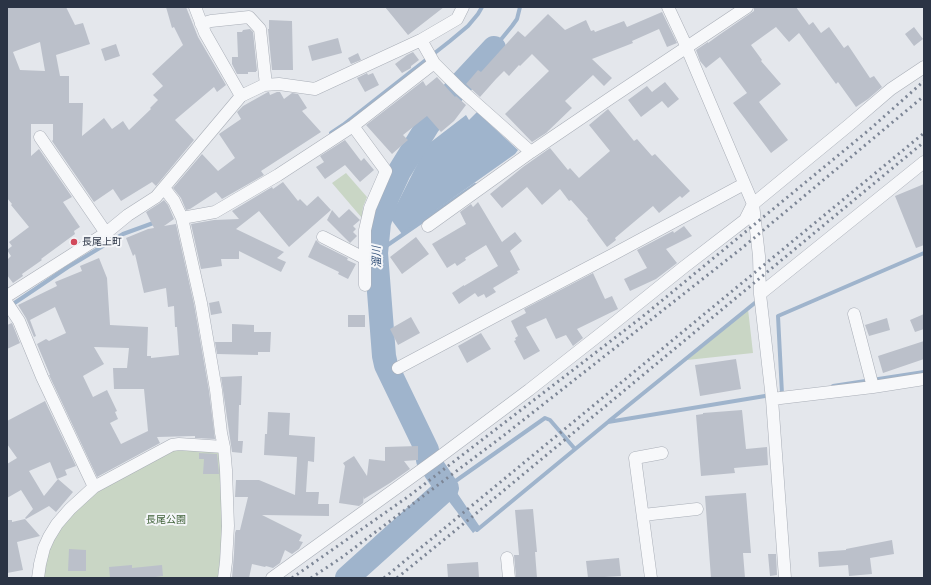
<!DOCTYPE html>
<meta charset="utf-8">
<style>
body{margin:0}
#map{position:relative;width:931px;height:585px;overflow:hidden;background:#e4e7ec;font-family:"Work Sans",sans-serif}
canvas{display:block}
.frame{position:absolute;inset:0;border:8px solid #2b3445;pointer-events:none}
</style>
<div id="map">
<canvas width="931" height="585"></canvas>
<div class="frame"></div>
</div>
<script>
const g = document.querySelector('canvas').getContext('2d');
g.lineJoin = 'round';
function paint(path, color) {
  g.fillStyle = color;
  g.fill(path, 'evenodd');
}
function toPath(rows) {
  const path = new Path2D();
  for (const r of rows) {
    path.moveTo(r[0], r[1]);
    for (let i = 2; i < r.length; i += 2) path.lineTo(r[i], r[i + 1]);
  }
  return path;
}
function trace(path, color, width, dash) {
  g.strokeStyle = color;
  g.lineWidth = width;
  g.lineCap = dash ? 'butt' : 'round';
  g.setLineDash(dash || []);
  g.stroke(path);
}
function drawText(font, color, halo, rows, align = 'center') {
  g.font = font + ' "Work Sans","Noto Sans JP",sans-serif';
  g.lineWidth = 4;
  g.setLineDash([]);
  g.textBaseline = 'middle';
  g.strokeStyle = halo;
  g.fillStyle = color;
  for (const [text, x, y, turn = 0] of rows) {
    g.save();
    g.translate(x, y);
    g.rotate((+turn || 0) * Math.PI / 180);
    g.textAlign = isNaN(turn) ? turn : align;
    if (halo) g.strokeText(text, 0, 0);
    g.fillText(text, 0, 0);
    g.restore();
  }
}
paint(toPath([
 [346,173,367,197,363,207,362,218,332,183],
 [748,309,753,353,687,360],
 [176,448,222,449,224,524,218,578,42,578,44,559,59,527,97,491]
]), '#c9d6c5');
paint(toPath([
 [477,112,518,150,515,154,402,234,390,218,427,145,466,115,469,120],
 [433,457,480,527,473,533,422,466]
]), '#9fb4cc');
trace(toPath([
 [494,48,512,26,517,19,520,7],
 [331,133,343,125,450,41,468,26,478,14,482,7],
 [376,253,475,185],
 [10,306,68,267,123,234,156,222],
 [833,386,924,372],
 [785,393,782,394,778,316,924,253],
 [609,421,756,302],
 [447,487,545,418,550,420,575,449],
 [473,526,477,530,608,422,765,396]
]), '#9fb4cc', 4);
trace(toPath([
 [347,578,447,488,428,460,427,450,386,365,384,356,376,253,379,223,387,198,399,172,428,125,455,90,494,48]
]), '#9fb4cc', 24);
paint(toPath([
 [7,7,66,7,75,25,83,23,90,44,56,55,60,76,69,76,69,103,83,103,82,136,104,118,112,129,123,121,129,130,151,109,150,108,158,100,153,95,163,86,152,74,183,45,174,27,172,28,166,7,186,7,198,37,226,85,217,92,214,87,175,120,194,140,156,186,152,182,121,201,113,189,94,202,52,141,53,140,53,124,31,124,31,156,39,149,72,197,63,202,80,227,74,231,75,234,41,259,42,260,22,274,23,276,13,283,7,275,7,260,11,256,7,250,12,246,9,242,29,227,11,205,12,204,7,198],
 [40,42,45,71,20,70,13,52],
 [385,7,444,7,408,35],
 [754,7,796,7,809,25,813,22,821,33,829,27,844,48,848,45,870,78,874,76,882,87,868,99,856,107,838,82,836,84,799,33,789,42,776,27,751,45,762,60,761,61,781,84,759,102,788,140,771,153,733,103,747,93,720,57,706,68,700,61,696,50,708,42,708,43,719,35,751,13,754,11],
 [662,12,677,43,667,47,659,29,632,41,633,43,592,59,612,78,604,86,593,75,565,101,572,108,546,133,532,142,505,114,549,71,532,54,520,66,519,65,509,76,504,71,496,79,480,97,466,84,478,70,481,72,518,31,525,37,548,14,565,30,586,20,591,31,594,30,595,32,624,21,627,27],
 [269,20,292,21,293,70,272,70,268,29,269,29],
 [914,27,923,39,914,46,905,34],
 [250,29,253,32,257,71,256,71,256,72,248,72,248,74,237,74,232,64,232,57,238,57,237,32,242,32,243,30],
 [338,38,342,53,312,61,308,46],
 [116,44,120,56,105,61,101,49],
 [413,52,419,60,411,66,411,68,402,73,395,64,407,55],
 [358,53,361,60,351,64,348,58],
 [367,73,368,75,373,73,379,85,365,92,357,78],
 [437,77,455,97,456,96,466,105,454,121,441,132,427,116,403,135,408,140,392,154,366,125,423,81,426,86],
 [665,82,679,99,668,108,662,101,641,117,628,100,647,86,652,92],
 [268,92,269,92,270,95,277,92,280,92,284,99,292,93,298,94,307,108,302,111,321,132,261,171,264,175,222,199,216,192,190,209,186,210,181,198,173,188,202,154,218,171,235,158,219,134,241,119,237,112,243,106],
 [608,109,634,141,637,139,652,156,655,154,690,191,682,198,680,196,659,213,653,206,615,238,616,240,607,247,587,220,588,219,571,200,569,201,560,189,542,205,527,187,502,208,490,194,523,167,550,148,568,170,570,168,579,178,610,151,589,125],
 [345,140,361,161,364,158,374,170,360,182,345,165,325,179,316,167,324,162,320,156],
 [283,182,298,201,300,199,307,206,318,196,331,210,289,247,259,211,236,229,284,252,277,258,286,262,281,272,239,251,239,259,221,259,222,266,201,269,191,224,214,220,239,219,232,211,272,187,273,189],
 [924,184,924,245,916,248,895,196],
 [164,200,168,205,174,219,164,226,176,224,194,304,209,391,215,439,195,438,195,436,157,437,160,443,97,477,49,375,50,375,37,344,46,339,49,341,66,333,55,307,30,320,36,336,34,337,26,318,18,305,57,286,55,282,82,271,80,266,99,258,107,278,110,325,148,327,147,356,151,356,151,358,179,355,177,327,175,327,174,306,168,307,166,288,144,293,135,254,133,256,126,238,148,229,154,228,146,212,160,203],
 [94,347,129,348,127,368,113,368,114,389,144,389,148,431,121,444,110,423,118,419,115,412,117,411,107,390,93,397,83,376,104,364],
 [478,202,502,242,515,232,522,241,510,251,520,270,517,271,518,273,493,288,496,292,486,298,484,294,478,297,475,293,459,304,452,293,464,285,464,286,498,266,486,245,465,258,466,260,457,266,455,263,447,268,432,244,466,224,460,212,471,204,473,207],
 [349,209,360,220,353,226,356,229,353,232,357,236,350,243,327,220,332,210,339,218],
 [684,226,692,236,666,249,677,263,656,279,630,291,624,279,647,268,637,250,673,231,674,233],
 [416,237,429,254,402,274,390,257],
 [316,240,320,244,348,258,347,260,356,264,348,279,338,274,339,272,308,257],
 [593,273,605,299,612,296,618,309,577,329,583,338,573,346,566,335,556,339,546,318,526,327,540,351,524,360,514,341,516,340,515,338,518,336,511,321,526,313,524,309],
 [219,301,222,313,211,315,209,303],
 [924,314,924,329,915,332,910,320],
 [348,315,365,315,365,327,348,327],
 [411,317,420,333,398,345,390,329],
 [887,318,890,330,869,336,865,325],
 [12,323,20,343,7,349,7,325],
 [232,324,254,325,254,332,271,332,270,352,258,352,258,355,217,354,215,342,232,342],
 [481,333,491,349,467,363,458,346],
 [924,341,924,359,883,373,878,356],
 [736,359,741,389,700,396,695,365],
 [242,376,241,405,239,405,238,441,243,441,242,453,232,452,221,377],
 [45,401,76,466,65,470,67,475,57,479,50,462,29,471,44,496,58,479,73,492,56,512,49,506,26,519,25,518,33,509,21,490,7,498,7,464,17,458,7,444,7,421],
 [742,410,746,449,767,447,768,465,734,468,735,473,701,476,696,415,703,414,703,413],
 [268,412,290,413,289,435,315,437,314,462,308,461,306,492,319,492,318,504,329,504,329,516,262,515,302,535,299,541,303,542,299,549,292,554,285,550,280,563,273,568,266,566,265,567,252,564,249,578,232,578,234,554,235,533,236,530,240,530,248,497,235,497,236,480,259,480,295,495,297,457,264,455,265,434,267,434],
 [418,446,418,460,404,461,410,469,390,483,364,499,364,496,363,503,359,506,339,503,345,466,343,463,354,456,367,476,369,459,385,461,385,447],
 [199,453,217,454,219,474,203,474,204,459,199,459],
 [746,493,751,553,743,553,745,578,711,578,705,496],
 [533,509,537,552,535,552,537,578,516,578,514,555,519,555,515,510],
 [25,519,40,536,17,542,23,570,7,573,7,520,12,520,12,522],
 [892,540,894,554,870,558,872,574,849,576,848,565,819,567,818,552,846,550,846,549],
 [69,549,86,550,86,571,68,571],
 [768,554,776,554,777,575,770,576],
 [619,558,621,576,588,578,586,561],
 [478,562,479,578,448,578,447,564],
 [132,565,132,568,162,565,163,576,148,578,110,578,109,567]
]), '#bbc0ca');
const street = toPath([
 [195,7,205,33,241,96],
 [668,7,683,39,753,204,759,256,760,294,772,399,785,578],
 [201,24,211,21,249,17,260,29,266,85],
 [421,40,434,63,460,89,531,152],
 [353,126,386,171,370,208,365,230,365,285],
 [40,137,106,233],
 [164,188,174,201,182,218,201,303,216,390,221,433,224,447,226,470,228,526,226,562,224,578],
 [182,218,215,212,278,175,353,126,434,63],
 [428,226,531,152,612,97,747,7],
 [323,237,364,258],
 [760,294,924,162],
 [7,296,106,233,128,215,156,197,241,96,264,85,279,84,315,89,421,40,457,19,463,7],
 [7,303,19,321,42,377,94,487],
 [854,314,873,387],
 [398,368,505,311,612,255,744,184],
 [772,399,873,387,924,379],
 [643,515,697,509],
 [507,558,509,578],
 [38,578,40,564,44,548,49,537,57,524,70,509,94,487,172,445,179,444,224,447],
 [272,578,438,458,529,390,608,328,684,267,745,220,753,204,849,125,891,89,924,67],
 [651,578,635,458,662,453]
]);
trace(street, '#a9aeb7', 13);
trace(street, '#f7f8fa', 12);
trace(toPath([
 [292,578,409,496,642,317,869,130,924,81],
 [311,578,341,558,503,436,742,248,924,96],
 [384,578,924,133],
 [397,578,473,516,924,142]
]), '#7d8696', 3, [2, 4]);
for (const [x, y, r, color] of [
 [74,242,4,"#d1495b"]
]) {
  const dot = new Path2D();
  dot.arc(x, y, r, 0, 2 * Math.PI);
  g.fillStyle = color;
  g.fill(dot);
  trace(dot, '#f4f6f9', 1.5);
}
drawText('10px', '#2b3445', '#f4f6f9', [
 ["長尾上町",82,242]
], 'left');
drawText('10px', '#3f6138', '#f4f6f9', [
 ["長尾公園",166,520]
]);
drawText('italic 11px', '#34527a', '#f4f6f9', [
 ["溜川",377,257,-91]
]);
</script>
